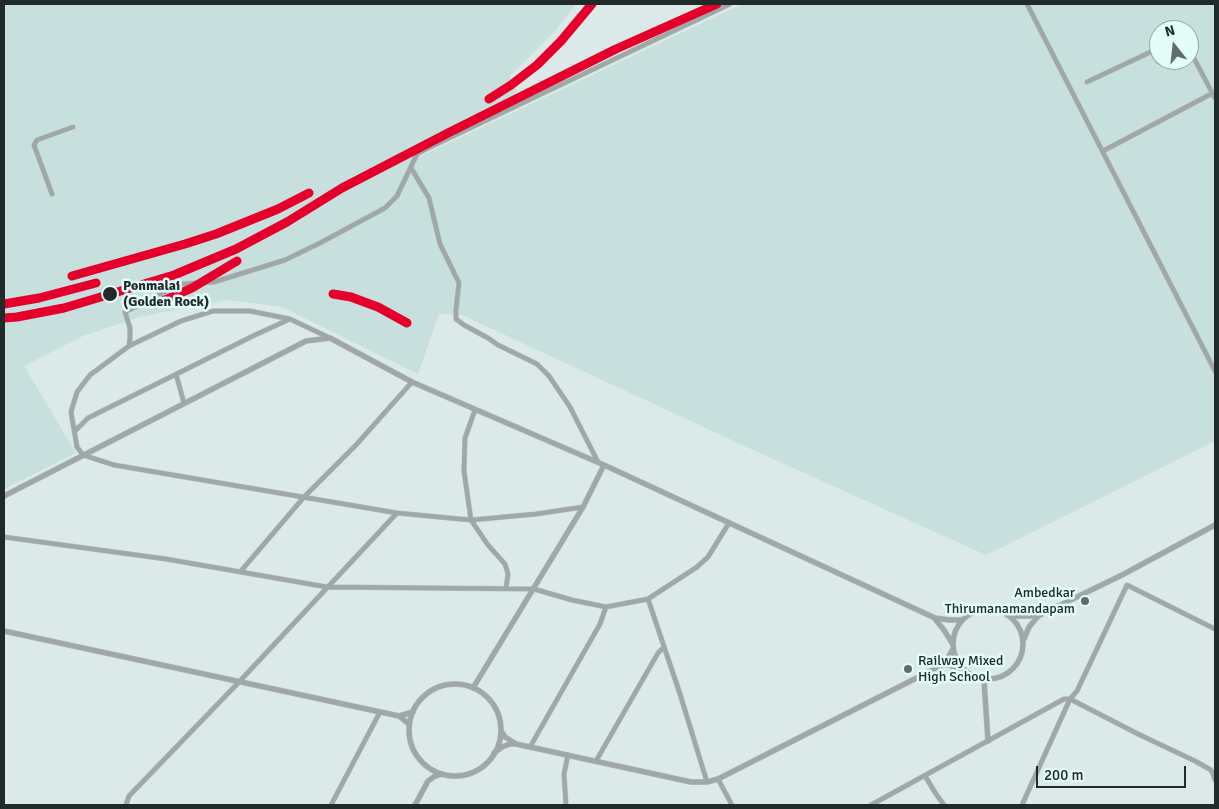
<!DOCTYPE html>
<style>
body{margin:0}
#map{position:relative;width:1219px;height:809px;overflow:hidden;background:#dbeae8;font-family:Signika,sans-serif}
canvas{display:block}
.frame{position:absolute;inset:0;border:5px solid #202a29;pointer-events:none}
.north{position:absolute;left:1149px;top:20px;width:50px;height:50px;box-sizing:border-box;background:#e3fdfa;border:1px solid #95a9a6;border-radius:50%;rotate:344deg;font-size:14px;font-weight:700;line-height:20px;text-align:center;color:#202a29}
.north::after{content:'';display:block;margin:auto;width:18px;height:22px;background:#616d6c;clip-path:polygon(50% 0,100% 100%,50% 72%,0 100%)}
.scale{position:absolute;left:1036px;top:766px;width:150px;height:22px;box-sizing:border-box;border:2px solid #202a29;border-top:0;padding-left:6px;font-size:15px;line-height:18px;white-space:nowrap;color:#202a29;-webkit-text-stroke:4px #e3fdfa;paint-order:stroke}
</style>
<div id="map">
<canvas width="1219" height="809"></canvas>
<div class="frame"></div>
<div class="north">N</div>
<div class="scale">200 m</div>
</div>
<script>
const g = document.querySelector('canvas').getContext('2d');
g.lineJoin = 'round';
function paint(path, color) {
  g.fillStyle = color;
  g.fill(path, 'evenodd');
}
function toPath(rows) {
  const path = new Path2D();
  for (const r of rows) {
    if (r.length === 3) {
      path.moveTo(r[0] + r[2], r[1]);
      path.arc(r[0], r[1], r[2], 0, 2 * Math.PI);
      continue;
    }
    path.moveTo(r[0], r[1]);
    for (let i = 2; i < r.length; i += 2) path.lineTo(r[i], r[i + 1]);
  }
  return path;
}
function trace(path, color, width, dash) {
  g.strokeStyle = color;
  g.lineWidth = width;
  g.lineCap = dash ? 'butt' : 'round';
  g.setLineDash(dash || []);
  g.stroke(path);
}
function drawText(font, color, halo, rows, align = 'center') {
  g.font = font + ' Signika,sans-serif';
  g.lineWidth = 5;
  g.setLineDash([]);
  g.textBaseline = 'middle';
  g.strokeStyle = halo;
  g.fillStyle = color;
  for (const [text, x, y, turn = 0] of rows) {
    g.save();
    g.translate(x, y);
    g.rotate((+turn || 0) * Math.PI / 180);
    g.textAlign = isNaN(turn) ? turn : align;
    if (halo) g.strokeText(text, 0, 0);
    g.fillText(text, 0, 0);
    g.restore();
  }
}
paint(toPath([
 [4,4,576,4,557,29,510,76,521,101,418,152,419,157,742,4,1215,4,1215,441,986,555,753,450,462,315,439,314,418,374,282,307,227,300,139,317,83,336,24,366,76,453,4,489],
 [1159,30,1189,30,1189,60,1159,60]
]), '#c7e0dd');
const minor = toPath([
 [1027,4,1215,371],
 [1189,49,1215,98],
 [1087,82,1159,48],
 [1103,151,1213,93],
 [411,168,429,198,440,244,459,283,456,310,456,319,464,325,488,338,498,345,537,364,549,376,570,407,598,462],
 [52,194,34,145,37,140,73,127],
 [129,346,181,321,213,311,250,311,290,319,330,338],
 [176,374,184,403],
 [475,410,465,438,464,471,471,520,488,545,505,564,508,574,506,588],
 [75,431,88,418,255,335,290,319],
 [583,507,536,514,471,520,397,513,114,465,83,455,77,447,71,412,77,392,90,375,129,346,130,338,130,328,125,312,181,284,214,282,285,260,320,243,385,208,397,196,417,154,424,150,730,4],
 [4,537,166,559,327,587,534,589,572,600,606,607,648,599,697,567,708,557,729,523],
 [241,571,304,497,356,445,412,382],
 [648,599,680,694,707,782],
 [530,747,600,624,606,607],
 [596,761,658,653,663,648],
 [925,776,936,794,944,805],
 [718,779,732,805],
 [126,805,129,796,239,682,397,513],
 [331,805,380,712],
 [566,805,564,774,568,755],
 [871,805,1064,699,1070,699,1138,734,1195,761,1211,770,1213,774,1215,780],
 [1022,805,1070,699,1077,691,1127,585,1215,629]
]);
const tertiary = toPath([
 [4,496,306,341,330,338,412,382,604,465,935,618,950,620,962,620],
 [988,644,35],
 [1011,616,1028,616,1040,615,1122,575,1215,525],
 [935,619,944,630,952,643],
 [4,631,399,716,409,724],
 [1024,639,1029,627,1039,615],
 [944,664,960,668],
 [984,680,988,741],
 [455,730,46],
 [473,688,583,507,604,465],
 [399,716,413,712],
 [501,731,505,737,516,744],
 [494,753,502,747,510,744,516,744,691,782,707,782,718,779,944,664,953,649],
 [415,805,428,781,435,776,442,774]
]);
trace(minor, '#bbc6c5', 5.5);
trace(tertiary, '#bbc6c5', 6);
trace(minor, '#a0a8a7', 4.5);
trace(tertiary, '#a0a8a7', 5);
trace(toPath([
 [489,99,511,85,537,65,561,41,592,4],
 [72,276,185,244,216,234,278,209,309,193],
 [333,294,351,297,367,303,378,307,407,323],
 [4,304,39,298,96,283],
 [156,304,192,288,237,261],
 [4,318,17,317,64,308,174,275,236,249,287,222,342,188,448,133,616,49,717,4]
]), '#e4002b', 9);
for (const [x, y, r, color] of [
 [110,294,8,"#202a29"],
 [1085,601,5,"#616d6c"],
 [908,669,5,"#616d6c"]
]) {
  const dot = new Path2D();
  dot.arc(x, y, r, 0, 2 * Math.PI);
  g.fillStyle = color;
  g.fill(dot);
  trace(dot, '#e3fdfa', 2);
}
drawText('bold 14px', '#202a29', '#e3fdfa', [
 ["Ponmalai",123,286],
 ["(Golden Rock)",123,302]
], 'left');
drawText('14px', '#202a29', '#e3fdfa', [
 ["Ambedkar",1075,593],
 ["Thirumanamandapam",1075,609],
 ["Railway Mixed",918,661,"left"],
 ["High School",918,677,"left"]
], 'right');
</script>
